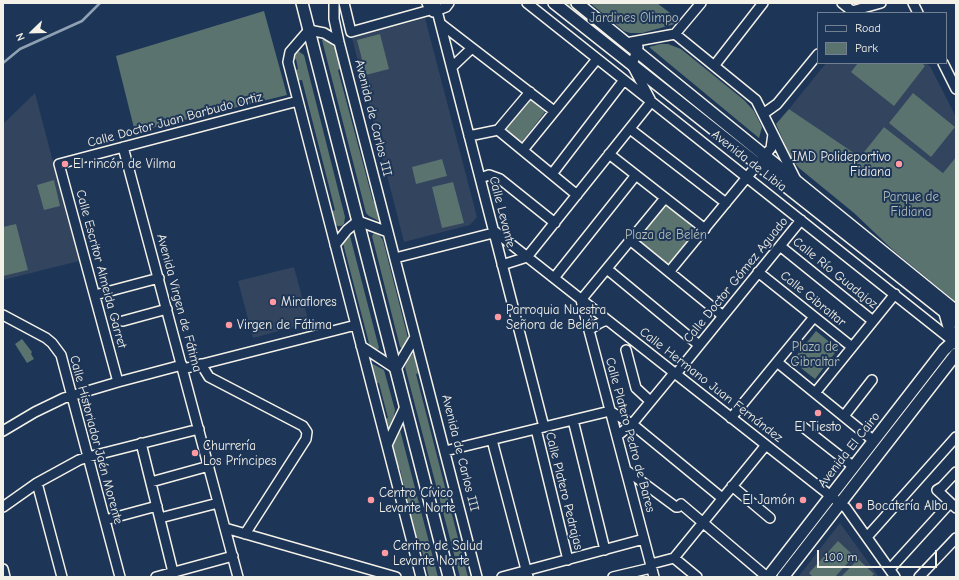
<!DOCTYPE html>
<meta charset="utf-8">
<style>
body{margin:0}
#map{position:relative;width:959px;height:580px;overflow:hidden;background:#1d3557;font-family:"Comic Neue",sans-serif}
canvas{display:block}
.frame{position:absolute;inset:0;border:4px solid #f4f1e8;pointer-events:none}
.legend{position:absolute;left:817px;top:12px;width:130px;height:52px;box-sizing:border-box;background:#1d3557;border:1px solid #738091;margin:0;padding:5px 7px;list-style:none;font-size:12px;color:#f4f1e8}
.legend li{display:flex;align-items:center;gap:8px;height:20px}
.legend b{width:20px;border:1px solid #738091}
.north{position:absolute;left:12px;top:12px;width:40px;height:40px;-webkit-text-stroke:3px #1d3557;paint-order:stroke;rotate:247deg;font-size:11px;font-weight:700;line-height:16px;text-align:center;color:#f4f1e8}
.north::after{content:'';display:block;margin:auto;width:14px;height:18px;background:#f4f1e8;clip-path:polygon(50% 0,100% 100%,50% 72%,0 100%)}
.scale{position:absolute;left:817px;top:550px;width:120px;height:18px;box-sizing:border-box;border:2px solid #f4f1e8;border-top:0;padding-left:5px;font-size:12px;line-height:14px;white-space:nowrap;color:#f4f1e8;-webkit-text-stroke:3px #1d3557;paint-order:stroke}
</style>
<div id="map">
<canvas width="959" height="580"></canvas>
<div class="frame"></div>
<ul class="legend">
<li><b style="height:5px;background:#1d3557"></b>Road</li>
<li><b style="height:11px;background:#5a736f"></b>Park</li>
</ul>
<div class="north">N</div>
<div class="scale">100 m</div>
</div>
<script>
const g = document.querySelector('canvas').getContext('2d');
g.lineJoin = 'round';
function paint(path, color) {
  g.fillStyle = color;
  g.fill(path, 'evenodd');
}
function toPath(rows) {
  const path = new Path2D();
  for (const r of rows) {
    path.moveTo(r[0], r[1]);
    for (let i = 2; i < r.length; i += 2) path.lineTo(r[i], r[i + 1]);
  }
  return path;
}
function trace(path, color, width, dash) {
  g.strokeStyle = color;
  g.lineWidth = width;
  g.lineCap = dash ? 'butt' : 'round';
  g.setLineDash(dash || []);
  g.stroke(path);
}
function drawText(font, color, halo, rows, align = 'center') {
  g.font = font + ' "Comic Neue",sans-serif';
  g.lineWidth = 4;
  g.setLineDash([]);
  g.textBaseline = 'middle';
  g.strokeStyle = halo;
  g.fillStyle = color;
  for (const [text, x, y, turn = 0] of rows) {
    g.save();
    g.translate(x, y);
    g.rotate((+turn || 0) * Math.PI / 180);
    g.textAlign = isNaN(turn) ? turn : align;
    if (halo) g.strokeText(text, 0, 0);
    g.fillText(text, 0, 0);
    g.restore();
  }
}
paint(toPath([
 [425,18,477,217,470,225,404,242,352,38],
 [826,63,926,63,930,66,956,117,956,157,943,173,884,127,860,157,789,109],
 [35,93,79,261,3,280,3,124],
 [294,267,309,323,253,338,238,281],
 [840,523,879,577,798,577]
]), '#32445e');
paint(toPath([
 [561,3,570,3,635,54,632,59],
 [590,3,657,3,678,19,675,24,642,33,630,33,624,31],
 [264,11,287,95,135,132,116,56],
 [380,34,389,69,366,75,357,40],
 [322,40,326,40,338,50,343,68,338,70,373,201,378,200,381,222,369,216,366,213],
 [660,44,668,44,681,49,744,100,754,111,762,127,759,138,649,47],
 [298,51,304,55,345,217,344,224,341,226,338,226,333,223,330,212,335,210,302,80,296,81,293,71,298,69,296,59,291,60,295,52],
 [858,63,922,63,925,66,894,106,851,72],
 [913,93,955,127,931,157,889,123],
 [529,99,545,112,521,143,504,130],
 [789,109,860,157,884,127,943,173,956,157,956,302,894,251,854,213,799,168,791,158,776,124],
 [442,159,447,176,416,184,412,167],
 [54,180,60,206,44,210,37,185],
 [453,182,464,223,442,228,432,187],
 [665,206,671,207,695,229,694,234,673,261,669,263,666,263,641,243,639,239,639,234,661,208],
 [16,224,28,270,3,276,3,227],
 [374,233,380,236,383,240,409,342,404,349,400,347,372,236],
 [348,235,350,236,379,348,377,350,370,347,343,243,344,240],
 [816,331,838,349,815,379,792,361],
 [22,339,32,352,31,354,34,359,27,363,15,344],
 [414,352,416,352,422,372,416,374,468,577,460,577,405,367,407,361],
 [371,363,384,370,395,410,393,421,387,432,383,419,388,418,379,383,374,384,369,364],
 [399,430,400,430,438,577,429,577,419,539,413,540,408,516,408,503,400,469,393,462,389,444],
 [838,541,854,556,835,577,813,577,809,573],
 [858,559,874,574,871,577,841,577]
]), '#5a736f');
trace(toPath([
 [3,63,20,49,82,21,100,3]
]), '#8fa2b4', 2.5);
const minor = toPath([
 [334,3,334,19,339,42,477,577],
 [344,3,351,32,430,10,427,3],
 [435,3,544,427],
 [527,3,953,341],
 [842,3,852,11],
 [913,3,918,13],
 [433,12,446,7,449,3],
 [851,13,852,11,881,3],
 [441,24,554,111],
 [675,34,701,3],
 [339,42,324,33,309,30,290,52,288,62,421,577],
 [626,43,675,34,756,100,796,180],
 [638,47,632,65,650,99],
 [943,63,956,89],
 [714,66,763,3],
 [452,67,472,48],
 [763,114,777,104,818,54],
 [630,129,726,203],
 [498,130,530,92],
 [469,136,498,130,577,195],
 [123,147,238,577],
 [523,150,597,59],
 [609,154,705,229],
 [552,174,624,80],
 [480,178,489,175,500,179,555,223],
 [493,230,846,508,895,577],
 [630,240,723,316],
 [335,245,347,230,358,221,388,232],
 [780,246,873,321],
 [527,257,651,102],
 [395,258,493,233],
 [502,265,527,257],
 [607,269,699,345],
 [669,272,771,148,773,134],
 [758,272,852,347],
 [554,278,636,175],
 [95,295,159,278],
 [581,300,654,577],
 [581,300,665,198],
 [3,315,46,338,52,343,61,355,120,577],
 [123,321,167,309],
 [589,330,598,324,604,321,608,321],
 [361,346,396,369,415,337],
 [626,350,636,388,650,401],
 [777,362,874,441],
 [201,364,209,377,303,426,307,432,306,439,245,534],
 [183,369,356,325],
 [676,374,801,220],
 [118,382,59,164,298,101],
 [815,393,895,294],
 [610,411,632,424,722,498],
 [844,416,872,380],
 [731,418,814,317],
 [573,420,605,550],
 [803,427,854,467],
 [536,429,568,560],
 [3,431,35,412,64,398,118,382,182,365],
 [617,436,632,424,674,373],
 [492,440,528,577],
 [141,443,173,572],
 [387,445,405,407],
 [445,451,610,411],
 [626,470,676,507,678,507,681,504,767,577],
 [956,472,942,487,937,490,956,508],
 [151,482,209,466],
 [37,483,62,577],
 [732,486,770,518],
 [3,507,37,483,79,460,88,457,199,429],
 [160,518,218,503],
 [105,520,157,506],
 [225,528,396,577],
 [867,537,956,437],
 [674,558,766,445],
 [651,564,674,558,697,577],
 [3,569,5,577],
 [890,569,950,503],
 [156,577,233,556],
 [502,577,644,539],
 [613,577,651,568],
 [919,577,956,538]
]);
const major = toPath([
 [302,3,449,577],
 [554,3,956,321],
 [577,3,956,311],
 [945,313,953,341,956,343],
 [768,577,944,350,956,339],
 [783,577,956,354]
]);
trace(minor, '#f4f1e8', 12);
trace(major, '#f4f1e8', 14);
trace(minor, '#1d3557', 9);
trace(major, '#1d3557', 11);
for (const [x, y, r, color] of [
 [65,164,4,"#ff9aa2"],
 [899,164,4,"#ff9aa2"],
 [273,302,4,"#ff9aa2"],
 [498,317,4,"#ff9aa2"],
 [229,325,4,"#ff9aa2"],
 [818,413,4,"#ff9aa2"],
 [195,453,4,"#ff9aa2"],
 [371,500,4,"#ff9aa2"],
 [803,500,4,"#ff9aa2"],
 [859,506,4,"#ff9aa2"],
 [385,553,4,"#ff9aa2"]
]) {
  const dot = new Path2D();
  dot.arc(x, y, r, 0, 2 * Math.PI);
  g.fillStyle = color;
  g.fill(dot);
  trace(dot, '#1d3557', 1.5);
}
drawText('13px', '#b6bfb8', '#1d3557', [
 ["Jardines Olimpo",634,18],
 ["Parque de",911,197],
 ["Fidiana",911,212],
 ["Plaza de Belén",666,235],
 ["Plaza de",815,347],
 ["Gibraltar",815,362]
]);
drawText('13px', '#f4f1e8', '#1d3557', [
 ["Avenida de Carlos III",373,118,76],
 ["Calle Doctor Juan Barbudo Ortiz",175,120,-15],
 ["Avenida de Libia",749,161,38],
 ["Calle Levante",502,212,76],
 ["Calle Escritor Almeida Garret",101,269,75],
 ["Calle Río Guadajoz",835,273,39],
 ["Calle Doctor Gómez Aguado",736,280,-51],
 ["Calle Gibraltar",813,299,39],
 ["Avenida Virgen de Fátima",179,303,75],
 ["Calle Hermano Juan Fernández",711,385,38],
 ["Calle Platero Pedro de Bares",630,435,75],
 ["Calle Historiador Jaén Morente",96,440,75],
 ["Avenida El Cairo",849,450,-52],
 ["Avenida de Carlos III",460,453,76],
 ["Calle Platero Pedrajas",564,491,76]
]);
drawText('13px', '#f4f1e8', '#1d3557', [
 ["IMD Polideportivo",891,157,"right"],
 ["Fidiana",891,172,"right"],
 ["El rincón de Vilma",73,164],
 ["Miraflores",281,302],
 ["Parroquia Nuestra",506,310],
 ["Señora de Belén",506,325],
 ["Virgen de Fátima",237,325],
 ["El Tiesto",818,427,"center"],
 ["Churrería",203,446],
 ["Los Príncipes",203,461],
 ["Centro Cívico",379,493],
 ["Levante Norte",379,508],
 ["El Jamón",795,500,"right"],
 ["Bocatería Alba",867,506],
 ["Centro de Salud",393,546],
 ["Levante Norte",393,561]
], 'left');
</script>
